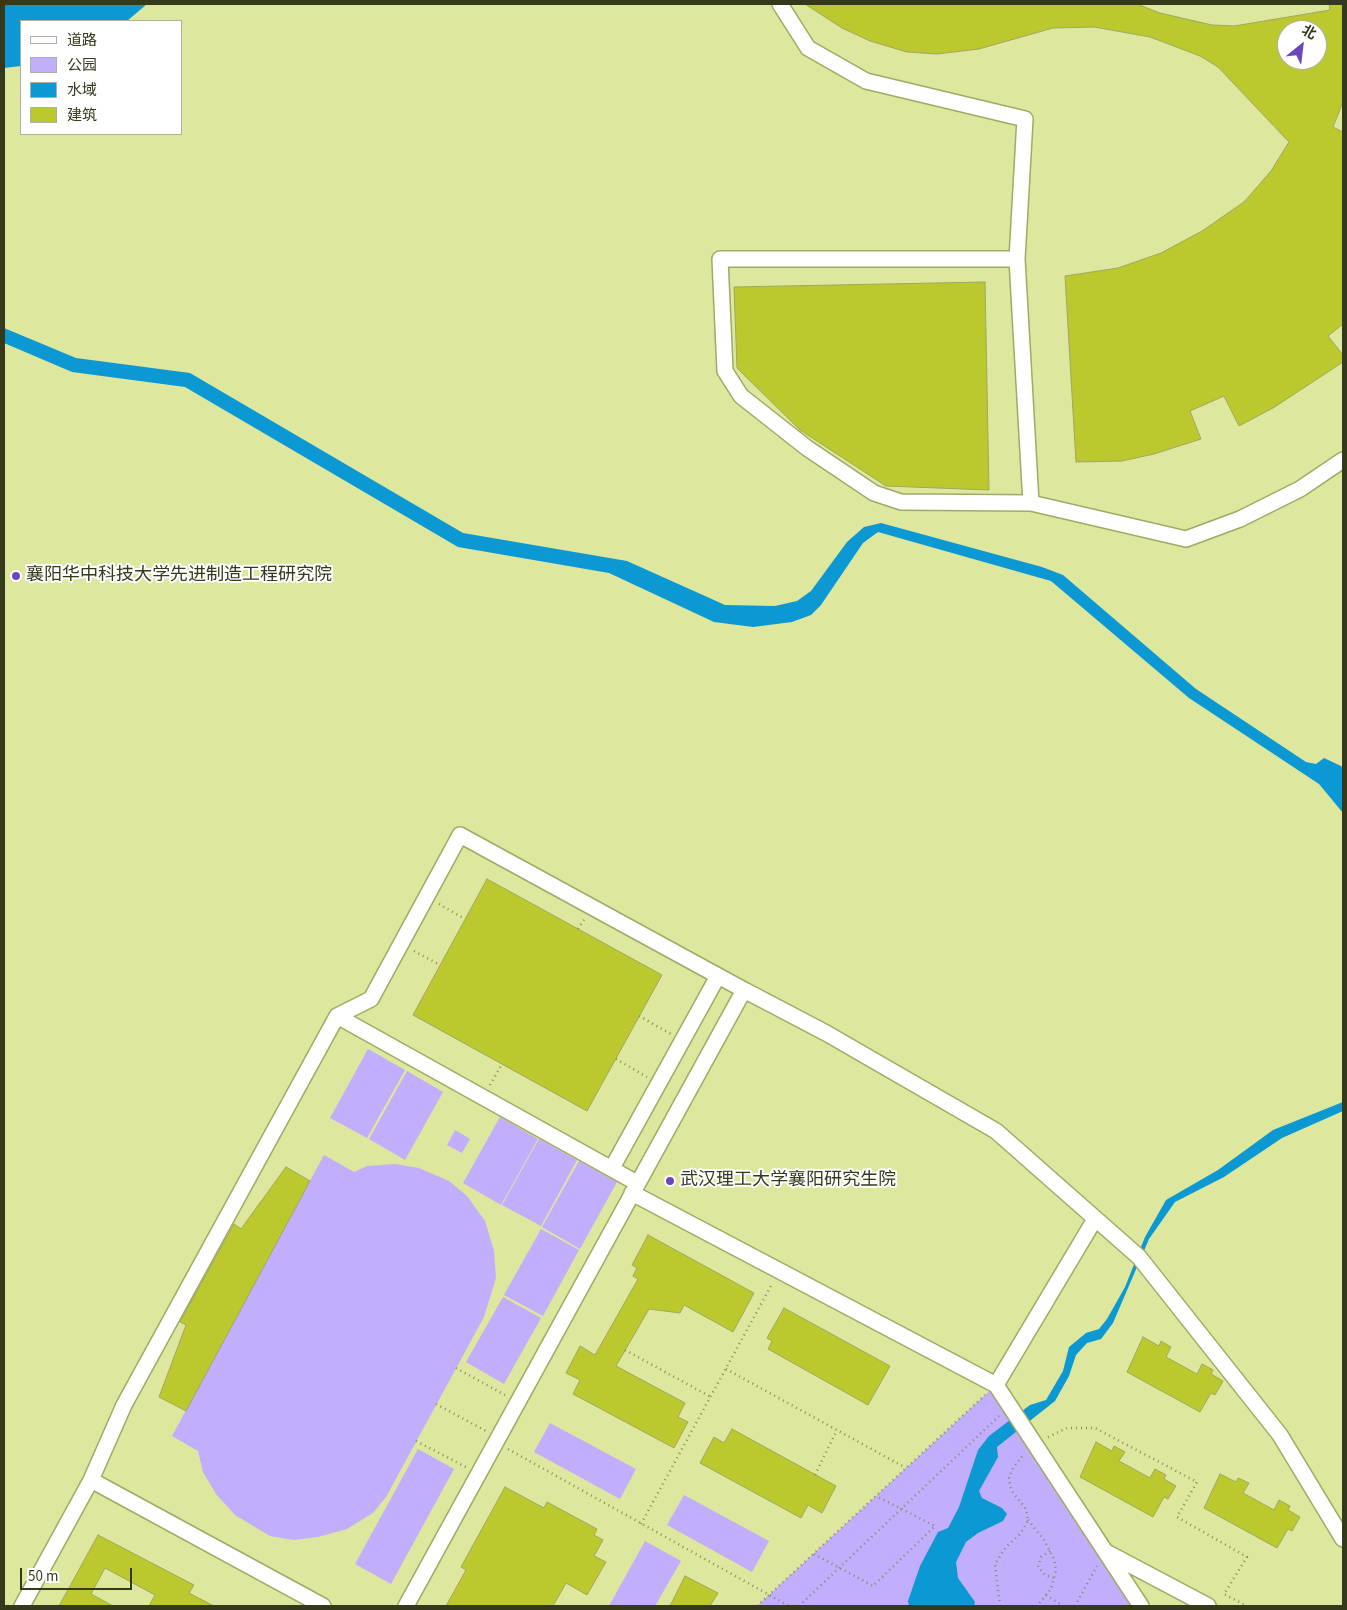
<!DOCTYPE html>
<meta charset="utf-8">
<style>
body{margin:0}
#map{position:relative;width:1347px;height:1610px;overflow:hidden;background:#dde79e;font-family:"Source Sans 3","Noto Sans SC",sans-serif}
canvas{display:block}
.frame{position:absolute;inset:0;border:5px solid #35391c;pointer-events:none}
.legend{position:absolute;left:20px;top:20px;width:162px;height:115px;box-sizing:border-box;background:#fff;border:1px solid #aeb0a4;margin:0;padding:6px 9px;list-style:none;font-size:15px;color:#35391c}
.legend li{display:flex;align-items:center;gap:10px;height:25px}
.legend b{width:25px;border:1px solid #aeb0a4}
.north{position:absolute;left:1277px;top:20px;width:50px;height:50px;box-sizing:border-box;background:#fff;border:1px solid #aeb0a4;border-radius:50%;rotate:29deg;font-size:14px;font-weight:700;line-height:20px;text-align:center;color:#35391c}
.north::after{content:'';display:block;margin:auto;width:18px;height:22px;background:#6d45bd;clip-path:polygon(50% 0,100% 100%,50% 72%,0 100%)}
.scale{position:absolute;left:20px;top:1568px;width:112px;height:22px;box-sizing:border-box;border:2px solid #35391c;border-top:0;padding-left:6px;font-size:15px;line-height:18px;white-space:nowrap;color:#35391c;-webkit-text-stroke:4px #fff;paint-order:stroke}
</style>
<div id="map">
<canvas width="1347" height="1610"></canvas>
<div class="frame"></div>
<ul class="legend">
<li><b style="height:6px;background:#fff"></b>道路</li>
<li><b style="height:14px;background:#c1aefc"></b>公园</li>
<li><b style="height:14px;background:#0c98d2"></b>水域</li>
<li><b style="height:14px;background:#bbc82e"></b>建筑</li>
</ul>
<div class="north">北</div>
<div class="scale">50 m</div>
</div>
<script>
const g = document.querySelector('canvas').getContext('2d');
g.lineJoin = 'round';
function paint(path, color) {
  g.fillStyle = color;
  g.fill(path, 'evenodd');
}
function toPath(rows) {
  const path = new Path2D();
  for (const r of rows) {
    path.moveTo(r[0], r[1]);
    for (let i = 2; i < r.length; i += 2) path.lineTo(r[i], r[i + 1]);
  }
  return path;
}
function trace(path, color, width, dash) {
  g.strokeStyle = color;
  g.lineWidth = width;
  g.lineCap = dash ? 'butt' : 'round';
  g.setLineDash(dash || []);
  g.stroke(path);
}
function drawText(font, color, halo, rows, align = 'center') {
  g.font = font + ' "Source Sans 3","Noto Sans SC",sans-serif';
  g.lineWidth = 4;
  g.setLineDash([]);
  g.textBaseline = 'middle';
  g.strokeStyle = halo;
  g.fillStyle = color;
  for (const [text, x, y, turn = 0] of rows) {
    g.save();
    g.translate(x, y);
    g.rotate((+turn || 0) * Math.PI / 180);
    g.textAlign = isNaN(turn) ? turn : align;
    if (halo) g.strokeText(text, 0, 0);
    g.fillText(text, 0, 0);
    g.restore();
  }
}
paint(toPath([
 [368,1049,405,1070,367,1138,330,1118],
 [407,1071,443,1092,405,1160,369,1139],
 [500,1117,538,1139,501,1205,463,1183],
 [455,1130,470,1139,462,1153,447,1145],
 [539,1139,577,1160,541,1226,502,1205],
 [324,1155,354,1172,367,1166,395,1164,419,1168,449,1181,467,1196,485,1221,494,1251,496,1278,484,1317,386,1497,373,1513,347,1529,318,1537,294,1540,270,1536,235,1515,216,1494,203,1472,198,1451,172,1436],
 [579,1161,617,1182,580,1249,542,1227],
 [541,1229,579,1250,543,1316,504,1295],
 [503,1297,541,1318,504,1384,466,1362],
 [996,1385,1141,1606,757,1606],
 [550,1423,636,1469,620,1499,534,1452],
 [418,1449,454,1469,391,1584,355,1564],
 [684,1495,769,1541,752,1572,667,1525],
 [645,1541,681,1561,655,1606,609,1606]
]), '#c1aefc');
paint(toPath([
 [4,4,147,4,127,21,21,21,21,66,4,68],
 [4,328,76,358,190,373,463,533,627,561,725,605,775,606,797,601,811,591,847,542,864,527,881,523,1042,567,1063,575,1196,689,1306,762,1316,764,1324,758,1341,766,1343,768,1343,813,1319,784,1189,698,1051,581,878,532,863,543,821,605,811,615,792,622,753,627,714,622,609,573,458,547,185,387,72,372,4,343],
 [1343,1102,1343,1111,1282,1138,1224,1177,1175,1202,1149,1239,1113,1323,1101,1339,1087,1343,1076,1355,1069,1376,1055,1401,997,1447,998,1457,979,1491,982,1498,1002,1508,1007,1514,1003,1521,978,1533,966,1542,956,1562,958,1578,975,1602,974,1606,909,1606,908,1601,920,1566,938,1532,948,1528,959,1507,978,1450,989,1436,1030,1405,1046,1400,1063,1371,1069,1347,1086,1333,1099,1329,1107,1319,1125,1287,1145,1237,1166,1200,1218,1170,1273,1130]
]), '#0c98d2');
const building = toPath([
 [805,4,1137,4,1160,13,1212,25,1234,26,1330,10,1329,4,1343,4,1343,102,1333,127,1343,132,1343,324,1328,336,1343,355,1343,362,1273,408,1239,426,1224,396,1190,411,1201,439,1154,454,1122,461,1076,462,1065,276,1118,268,1161,253,1202,231,1244,202,1271,171,1289,142,1218,67,1200,56,1150,37,1094,27,1053,28,979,49,937,54,907,52,870,41,842,28,805,4],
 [1287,30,1317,30,1317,60,1287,60,1287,30],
 [985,282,989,490,886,486,800,430,737,368,734,287,985,282],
 [487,879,662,975,587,1111,413,1015,487,879],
 [286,1167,310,1181,186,1411,159,1397,186,1325,180,1322,234,1224,241,1229,286,1167],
 [648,1235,754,1293,733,1332,684,1305,680,1313,649,1309,616,1366,685,1403,678,1417,688,1422,674,1448,573,1394,580,1380,566,1373,580,1346,595,1355,638,1279,633,1276,637,1268,632,1265,648,1235],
 [784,1308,890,1366,868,1405,768,1349,772,1341,767,1338,784,1308],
 [1143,1337,1159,1346,1161,1341,1171,1347,1166,1357,1197,1374,1202,1364,1213,1370,1211,1374,1223,1381,1215,1395,1211,1393,1200,1412,1127,1372,1143,1337],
 [732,1429,836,1486,822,1513,808,1505,801,1518,700,1463,714,1437,724,1443,732,1429],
 [1096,1442,1112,1451,1114,1446,1125,1452,1119,1461,1150,1478,1155,1469,1166,1475,1164,1479,1176,1486,1168,1499,1164,1497,1153,1517,1080,1477,1096,1442],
 [1220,1474,1236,1482,1238,1478,1249,1483,1243,1493,1274,1510,1279,1500,1290,1506,1288,1510,1300,1517,1292,1531,1288,1529,1277,1548,1204,1508,1220,1474],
 [505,1487,544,1508,547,1502,597,1529,594,1535,603,1540,594,1556,606,1562,587,1595,566,1583,553,1606,446,1606,466,1570,461,1567,505,1487],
 [98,1535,194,1585,189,1593,214,1606,149,1606,155,1595,105,1568,91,1594,113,1606,59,1606,98,1535],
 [685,1576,718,1593,710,1606,670,1606,685,1576]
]);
paint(building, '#bbc82e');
trace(building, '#9fa761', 1);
const minor = toPath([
 [780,4,808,48,866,81,1025,119,1017,259,1031,503],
 [1017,259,720,259,725,371,741,396,807,448,874,493,901,502,1031,503,1186,539,1240,519,1300,489,1343,460],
 [337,1016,371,999,460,835,744,990],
 [612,1168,718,976],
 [632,1193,996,1385,1141,1606],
 [996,1385,1095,1219],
 [91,1480,124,1405,337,1016,637,1183],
 [1106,1552,1208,1606],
 [22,1606,91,1480,323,1606],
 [406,1606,744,990,826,1033,996,1131,1139,1257,1280,1435,1343,1539]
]);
trace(minor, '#a1aa64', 18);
trace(toPath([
 [439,904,465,919],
 [578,929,584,920],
 [414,951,440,965],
 [639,1016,671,1034],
 [616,1059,647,1077],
 [490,1085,502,1064],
 [625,1350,711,1397],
 [456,1368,505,1395],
 [726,1369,906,1468],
 [436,1404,486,1431],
 [1048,1437,1067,1428,1095,1428,1197,1482,1177,1517,1247,1557,1224,1594,1247,1606],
 [416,1441,466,1467],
 [508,1449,789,1606],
 [815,1475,837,1430],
 [1028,1520,1044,1540,1054,1559,1056,1570,1051,1589,1037,1606],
 [641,1524,772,1284],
 [1050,1551,1041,1557,1038,1567,1045,1575,1054,1578],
 [814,1554,873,1586,935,1526,876,1496],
 [1046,1595,1063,1606],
 [757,1606,985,1395],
 [799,1606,999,1416],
 [1000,1606,995,1564,1006,1547,1020,1534,1028,1521,1026,1509,1011,1490,1009,1478,1013,1468,1024,1454],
 [1075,1606,1097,1566]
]), '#878e5c', 2.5, [1, 4]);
trace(minor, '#fff', 15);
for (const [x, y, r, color] of [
 [16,576,5,"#6d45bd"],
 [670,1181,5,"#6d45bd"]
]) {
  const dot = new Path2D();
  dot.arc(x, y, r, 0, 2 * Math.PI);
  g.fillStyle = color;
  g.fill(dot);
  trace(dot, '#fff', 2);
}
drawText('18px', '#35391c', '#fff', [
 ["襄阳华中科技大学先进制造工程研究院",26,576],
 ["武汉理工大学襄阳研究生院",680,1181]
], 'left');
</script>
